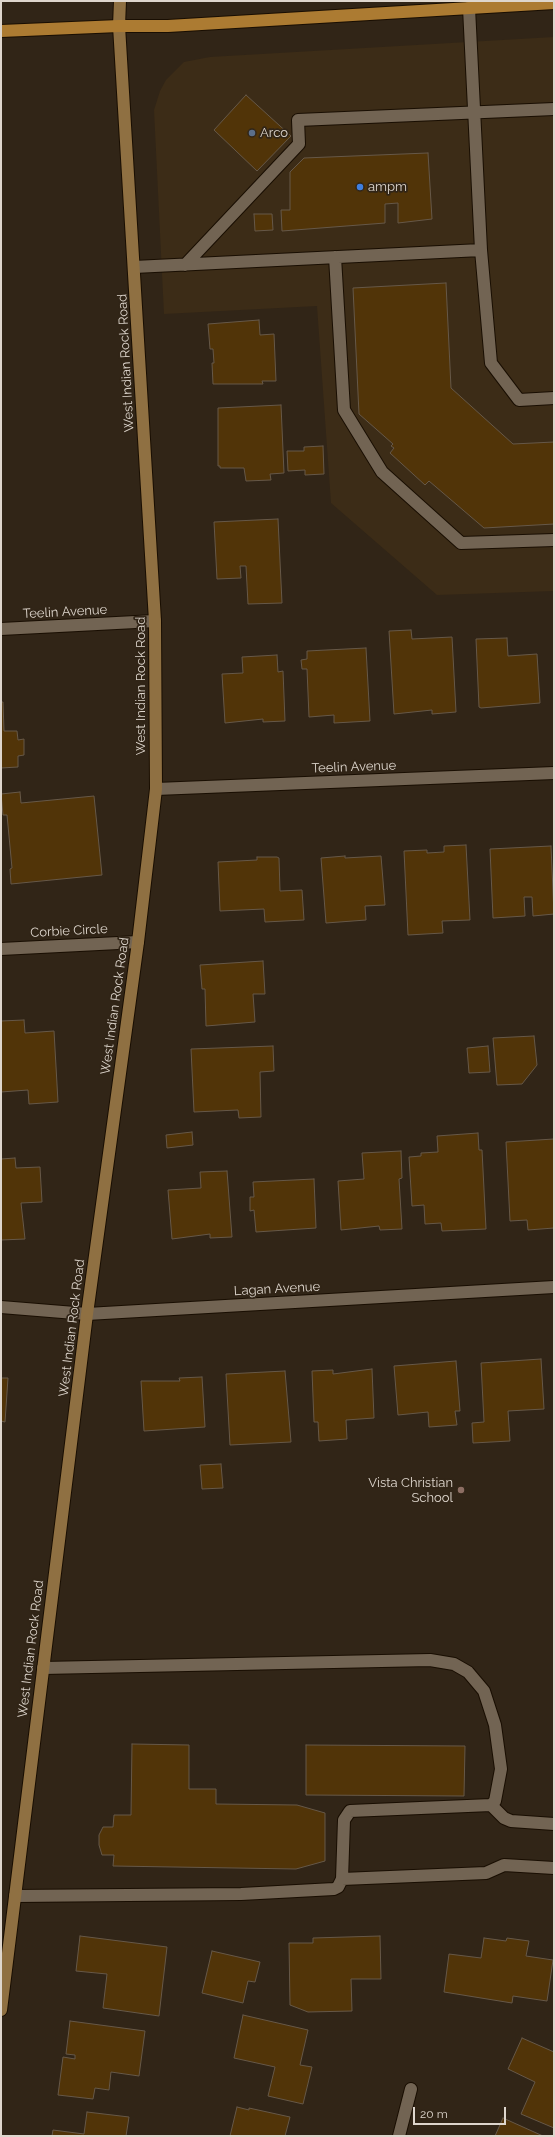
<!DOCTYPE html>
<style>
body{margin:0}
#map{position:relative;width:555px;height:2137px;overflow:hidden;background:#312517;font-family:Raleway,sans-serif}
canvas{display:block}
.frame{position:absolute;inset:0;border:2px solid #ded6cd;pointer-events:none}
.scale{position:absolute;left:413px;top:2107px;width:93px;height:18px;box-sizing:border-box;border:2px solid #ded6cd;border-top:0;padding-left:5px;font-size:12px;line-height:14px;white-space:nowrap;color:#ded6cd;-webkit-text-stroke:3px #312517;paint-order:stroke}
</style>
<div id="map">
<canvas width="555" height="2137"></canvas>
<div class="frame"></div>
<div class="scale">20 m</div>
</div>
<script>
const g = document.querySelector('canvas').getContext('2d');
g.lineJoin = 'round';
function paint(path, color) {
  g.fillStyle = color;
  g.fill(path, 'evenodd');
}
function toPath(rows) {
  const path = new Path2D();
  for (const r of rows) {
    path.moveTo(r[0], r[1]);
    for (let i = 2; i < r.length; i += 2) path.lineTo(r[i], r[i + 1]);
  }
  return path;
}
function trace(path, color, width, dash) {
  g.strokeStyle = color;
  g.lineWidth = width;
  g.lineCap = dash ? 'butt' : 'round';
  g.setLineDash(dash || []);
  g.stroke(path);
}
function drawText(font, color, halo, rows, align = 'center') {
  g.font = font + ' Raleway,sans-serif';
  g.lineWidth = 3.5;
  g.setLineDash([]);
  g.textBaseline = 'middle';
  g.strokeStyle = halo;
  g.fillStyle = color;
  for (const [text, x, y, turn = 0] of rows) {
    g.save();
    g.translate(x, y);
    g.rotate((+turn || 0) * Math.PI / 180);
    g.textAlign = isNaN(turn) ? turn : align;
    if (halo) g.strokeText(text, 0, 0);
    g.fillText(text, 0, 0);
    g.restore();
  }
}
paint(toPath([
 [554,37,554,591,437,595,331,503,317,306,164,314,154,110,160,91,166,80,184,62,210,57]
]), '#3c2c17');
const building = toPath([
 [246,95,291,136,257,171,214,130,246,95],
 [428,153,432,219,398,223,398,203,385,204,385,223,282,231,281,210,290,210,290,172,304,158,428,153],
 [254,214,272,214,273,230,255,231,254,214],
 [446,283,451,388,513,444,554,442,554,524,484,528,429,481,425,485,390,453,394,448,391,446,393,444,359,414,353,288,446,283],
 [259,320,260,335,274,334,276,381,262,381,263,384,213,384,212,363,214,363,213,349,210,349,208,324,259,320],
 [281,405,284,473,270,474,271,480,246,481,244,468,220,468,220,466,218,466,218,408,281,405],
 [323,446,324,474,305,475,305,470,288,471,287,451,304,451,304,447,323,446],
 [278,519,282,603,248,604,246,566,240,566,241,578,217,579,214,522,278,519],
 [411,630,412,639,452,637,456,712,432,714,432,710,394,714,389,631,411,630],
 [507,638,508,656,537,654,540,703,481,708,479,707,476,639,507,638],
 [366,648,370,721,334,723,334,715,309,717,307,669,302,669,301,660,307,659,307,651,366,648],
 [277,655,278,672,283,671,285,721,263,722,263,719,225,723,222,674,243,673,242,657,277,655],
 [1,702,3,702,4,731,17,731,18,740,24,739,24,755,18,756,18,767,1,768,1,702],
 [20,792,21,803,94,796,102,875,11,884,10,869,12,868,7,815,3,815,1,794,20,792],
 [466,845,470,920,442,921,443,933,408,935,404,851,427,850,427,853,444,852,444,846,466,845],
 [551,846,554,914,533,916,532,897,524,897,525,916,493,918,490,849,551,846],
 [345,856,345,858,381,856,385,905,365,906,366,920,326,923,321,858,345,856],
 [257,857,277,857,279,858,280,891,302,890,304,920,265,922,264,909,220,911,218,862,257,860,257,857],
 [263,961,265,994,253,994,255,1022,206,1026,205,989,202,989,200,965,263,961],
 [24,1020,25,1033,54,1031,58,1102,29,1104,28,1090,1,1092,1,1021,24,1020],
 [534,1036,537,1065,522,1084,497,1085,493,1038,534,1036],
 [273,1046,274,1071,260,1072,261,1117,239,1118,238,1110,194,1112,191,1049,273,1046],
 [488,1046,490,1072,469,1073,467,1048,488,1046],
 [192,1132,193,1145,167,1148,166,1135,192,1132],
 [478,1133,479,1150,482,1150,486,1229,442,1231,441,1223,425,1224,424,1205,412,1206,409,1157,421,1156,421,1153,438,1152,437,1136,478,1133],
 [554,1139,554,1228,528,1230,527,1220,510,1221,506,1142,554,1139],
 [401,1151,402,1178,399,1179,402,1229,380,1230,379,1226,341,1230,338,1181,364,1179,362,1153,401,1151],
 [15,1158,16,1168,40,1167,42,1202,21,1203,25,1239,1,1240,1,1159,15,1158],
 [227,1171,232,1237,210,1238,210,1234,172,1239,168,1190,201,1188,200,1172,227,1171],
 [314,1179,316,1228,256,1232,254,1210,250,1211,250,1197,254,1197,253,1182,314,1179],
 [541,1359,544,1409,508,1411,510,1441,473,1443,472,1423,484,1422,481,1363,541,1359],
 [456,1361,460,1411,455,1411,457,1425,429,1427,428,1412,398,1415,394,1366,456,1361],
 [372,1369,374,1418,346,1420,347,1439,319,1441,318,1422,314,1422,312,1371,333,1370,333,1374,372,1369],
 [285,1371,291,1442,230,1445,226,1374,285,1371],
 [202,1377,205,1427,144,1431,141,1381,180,1381,179,1378,202,1377],
 [1,1378,8,1378,5,1422,1,1421,1,1378],
 [221,1464,223,1488,202,1489,200,1465,221,1464],
 [132,1744,189,1745,189,1789,216,1789,216,1804,297,1805,325,1813,325,1861,296,1869,113,1866,114,1855,102,1855,99,1845,99,1835,103,1827,113,1827,114,1815,131,1815,132,1744],
 [306,1745,465,1746,464,1796,306,1795,306,1745],
 [80,1936,167,1947,159,2016,103,2008,107,1974,76,1971,80,1936],
 [380,1936,381,1979,351,1979,352,2011,308,2012,290,2005,289,1943,313,1943,313,1938,380,1936],
 [484,1938,506,1941,507,1938,529,1941,526,1956,553,1960,547,2001,513,1996,512,2003,444,1992,449,1954,481,1958,484,1938],
 [212,1951,260,1962,255,1982,248,1981,243,2003,202,1993,212,1951],
 [243,2015,308,2030,300,2065,312,2067,303,2104,268,2096,275,2067,234,2058,243,2015],
 [70,2021,145,2031,139,2076,111,2072,109,2090,95,2088,93,2099,58,2095,63,2057,75,2059,75,2055,66,2054,70,2021],
 [522,2038,554,2052,554,2128,521,2114,535,2082,508,2069,522,2038],
 [237,2107,249,2110,249,2108,290,2117,285,2136,230,2136,237,2107],
 [87,2112,129,2117,126,2136,52,2136,53,2130,84,2134,87,2112],
 [503,2118,543,2136,495,2136,503,2118]
]);
paint(building, '#513408');
trace(building, '#665848', 1);
const lane = toPath([
 [469,8,481,250],
 [335,257,344,410,382,472,461,543,554,540],
 [185,265,299,144,298,120,554,109],
 [134,267,481,250,491,363,519,400,554,398],
 [491,1805,504,1818,511,1821,554,1824],
 [342,1879,486,1873,504,1865,554,1868],
 [15,1896,241,1894,334,1889,338,1887,342,1879,344,1820,350,1811,491,1805,495,1801,501,1769,495,1725,484,1691,468,1672,454,1664,430,1660,43,1668]
]);
const street = toPath([
 [1,629,155,621],
 [156,789,554,773],
 [1,949,138,942],
 [1,1307,87,1314,554,1287],
 [399,2136,411,2089]
]);
const secondary = toPath([
 [1,2010,87,1314,138,942,156,789,155,621,119,26,120,1]
]);
const primary = toPath([
 [1,31,119,26,168,26,554,3]
]);
trace(lane, '#190e02', 14);
trace(street, '#190e02', 14);
trace(secondary, '#190e02', 14);
trace(primary, '#190e02', 14);
trace(lane, '#726453', 12);
trace(street, '#726453', 12);
trace(secondary, '#8f7042', 12);
trace(primary, '#ac7b32', 12);
for (const [x, y, r, color] of [
 [252,133,4,"#5c6f8a"],
 [360,187,4,"#3f7fe0"],
 [461,1490,4,"#8d6e63"]
]) {
  const dot = new Path2D();
  dot.arc(x, y, r, 0, 2 * Math.PI);
  g.fillStyle = color;
  g.fill(dot);
  trace(dot, '#312517', 1.5);
}
drawText('13px', '#ded6cd', '#312517', [
 ["Arco",260,133],
 ["ampm",368,187],
 ["Vista Christian",453,1483,"right"],
 ["School",453,1498,"right"]
], 'left');
drawText('13px', '#ded6cd', '#312517', [
 ["West Indian Rock Road",126,363,-93],
 ["Teelin Avenue",65,612,-3],
 ["West Indian Rock Road",141,686,-90],
 ["Teelin Avenue",354,767,-2],
 ["Corbie Circle",69,931,-3],
 ["West Indian Rock Road",115,1006,-82],
 ["Lagan Avenue",277,1289,-3],
 ["West Indian Rock Road",72,1328,-83],
 ["West Indian Rock Road",31,1649,-83]
]);
</script>
